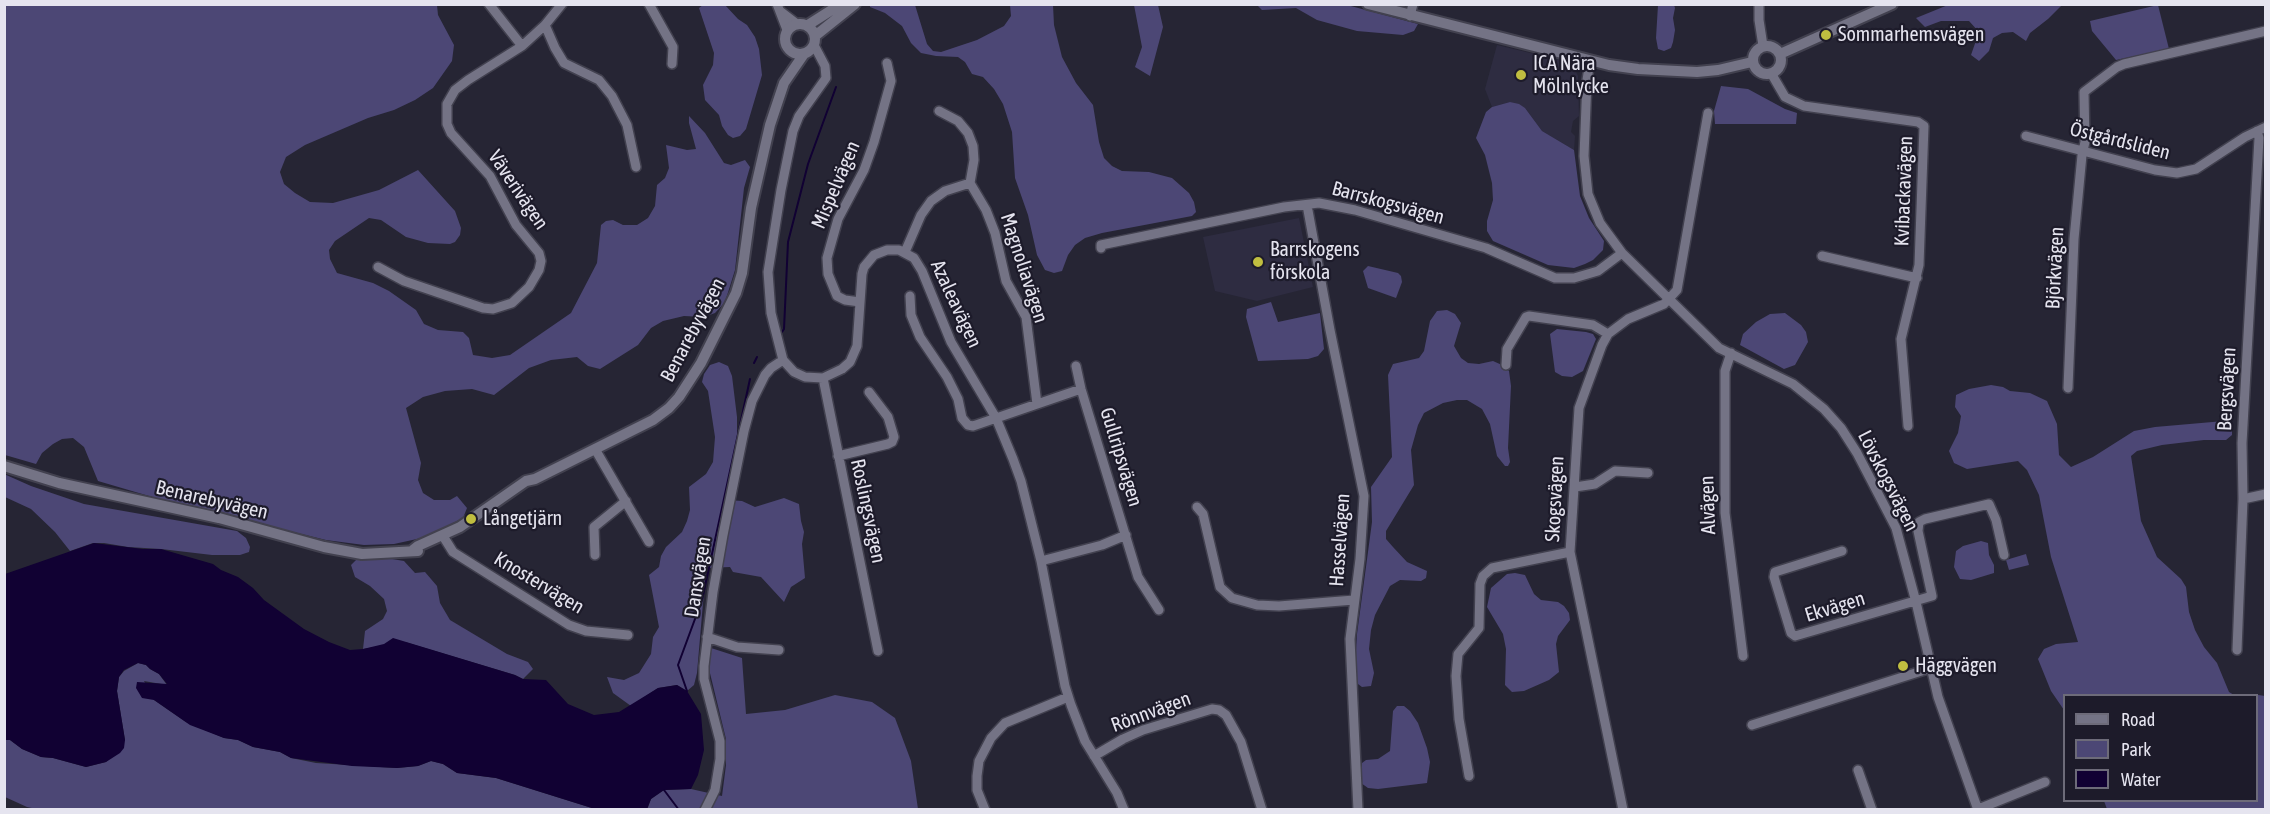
<!DOCTYPE html>
<meta charset="utf-8">
<style>
body{margin:0}
#map{position:relative;width:2270px;height:814px;overflow:hidden;background:#262534;font-family:"Asap Condensed",sans-serif}
canvas{display:block}
.frame{position:absolute;inset:0;border:6px solid #e5e4ef;pointer-events:none}
.legend{position:absolute;left:2063px;top:694px;width:195px;height:108px;box-sizing:border-box;background:#1d1b2a;border:2px solid #6d6b79;margin:0;padding:8px 10px;list-style:none;font-size:18px;color:#e5e4ef}
.legend li{display:flex;align-items:center;gap:12px;height:30px}
.legend b{width:30px;border:2px solid #6d6b79}
</style>
<div id="map">
<canvas width="2270" height="814"></canvas>
<div class="frame"></div>
<ul class="legend">
<li><b style="height:8px;background:#747385"></b>Road</li>
<li><b style="height:16px;background:#4c4775"></b>Park</li>
<li><b style="height:16px;background:#110133"></b>Water</li>
</ul>
</div>
<script>
const g = document.querySelector('canvas').getContext('2d');
g.lineJoin = 'round';
function paint(path, color) {
  g.fillStyle = color;
  g.fill(path, 'evenodd');
}
function toPath(rows) {
  const path = new Path2D();
  for (const r of rows) {
    if (r.length === 3) {
      path.moveTo(r[0] + r[2], r[1]);
      path.arc(r[0], r[1], r[2], 0, 2 * Math.PI);
      continue;
    }
    path.moveTo(r[0], r[1]);
    for (let i = 2; i < r.length; i += 2) path.lineTo(r[i], r[i + 1]);
  }
  return path;
}
function trace(path, color, width, dash) {
  g.strokeStyle = color;
  g.lineWidth = width;
  g.lineCap = dash ? 'butt' : 'round';
  g.setLineDash(dash || []);
  g.stroke(path);
}
function drawText(font, color, halo, rows, align = 'center') {
  g.font = font + ' "Asap Condensed",sans-serif';
  g.lineWidth = 4.5;
  g.setLineDash([]);
  g.textBaseline = 'middle';
  g.strokeStyle = halo;
  g.fillStyle = color;
  for (const [text, x, y, turn = 0] of rows) {
    g.save();
    g.translate(x, y);
    g.rotate((+turn || 0) * Math.PI / 180);
    g.textAlign = isNaN(turn) ? turn : align;
    if (halo) g.strokeText(text, 0, 0);
    g.fillText(text, 0, 0);
    g.restore();
  }
}
paint(toPath([
 [1497,45,1568,62,1574,68,1578,76,1579,116,1573,121,1571,132,1575,136,1574,150,1542,131,1525,108,1510,102,1492,107,1485,89],
 [1299,218,1313,287,1257,301,1215,291,1203,237]
]), '#2e2c41');
paint(toPath([
 [4,5,437,5,438,15,454,45,452,61,433,88,415,100,394,110,368,118,305,145,286,157,280,172,284,184,295,193,310,202,333,203,379,190,418,170,455,211,461,228,460,235,455,242,450,244,428,243,406,237,381,220,369,218,335,241,329,250,330,259,337,273,373,283,389,291,416,310,424,324,438,330,463,332,469,338,473,355,492,358,510,355,571,313,597,263,601,225,606,221,613,220,623,225,637,225,648,218,655,206,657,185,665,178,669,168,666,145,687,150,696,149,689,123,689,116,705,133,724,163,731,165,745,160,750,167,744,188,735,270,725,302,715,313,704,317,684,316,663,321,651,328,638,345,600,369,588,366,577,357,551,360,529,368,494,395,472,389,445,391,423,397,406,408,421,463,418,480,423,493,434,500,450,500,457,496,467,508,463,518,426,537,394,544,364,545,326,540,166,501,98,481,84,447,73,438,62,439,53,444,42,453,36,464,5,455],
 [703,5,725,5,738,19,747,25,755,37,759,49,762,75,746,129,740,136,733,138,728,135,722,126,719,115,705,100,703,85,713,65,714,53,699,8],
 [870,5,915,5,927,44,933,51,941,52,977,40,1004,26,1011,16,1010,5,1053,5,1054,25,1062,57,1076,83,1093,105,1099,142,1104,158,1112,166,1122,171,1149,172,1172,178,1189,193,1194,202,1196,212,1192,216,1102,233,1085,238,1075,245,1068,255,1062,271,1054,273,1045,270,1037,255,1028,215,1015,178,1012,132,1003,104,994,89,983,77,972,74,965,62,958,57,936,56,921,53,911,43,902,26,885,13,870,7],
 [1134,5,1158,5,1163,27,1150,76,1135,67,1142,47],
 [1257,5,1347,5,1418,24,1414,31,1403,35,1357,31,1317,20,1296,8,1262,10],
 [1658,5,1674,5,1675,8,1673,18,1675,30,1673,42,1671,48,1664,51,1658,49,1656,38],
 [1948,5,1948,4,2062,5,2048,19,2030,33,2026,41,2013,32,2002,33,1993,38,1989,51,1979,61,1971,55,1979,32,1969,21,1941,21,1925,27,1916,18],
 [2158,5,2169,49,2116,60,2092,31,2090,21],
 [1721,86,1748,89,1785,109,1797,113,1796,124,1715,124,1714,111],
 [1510,102,1519,104,1525,108,1542,131,1574,150,1580,196,1589,218,1604,241,1603,250,1593,260,1585,264,1574,268,1548,265,1493,241,1487,231,1487,221,1493,200,1492,183,1485,155,1476,138,1486,112,1492,107],
 [1368,266,1398,273,1401,276,1402,282,1396,298,1368,288,1363,271],
 [1271,302,1278,322,1320,313,1324,349,1318,356,1308,359,1258,361,1246,317,1247,309],
 [1447,310,1455,314,1461,323,1454,346,1461,358,1468,363,1479,364,1493,361,1502,365,1509,371,1511,386,1508,448,1510,462,1508,466,1505,466,1497,456,1490,424,1482,409,1467,400,1457,400,1443,403,1424,413,1418,425,1411,450,1414,485,1386,531,1386,539,1393,547,1407,562,1427,571,1426,578,1421,581,1400,580,1390,586,1375,615,1371,630,1369,649,1374,673,1371,686,1362,687,1354,681,1357,634,1372,522,1371,487,1392,457,1388,375,1393,364,1419,358,1424,351,1430,321,1437,311],
 [1785,313,1801,325,1806,332,1808,342,1795,365,1784,369,1740,345,1743,334,1756,322,1770,314],
 [1557,329,1586,332,1593,334,1596,339,1583,371,1572,377,1562,376,1555,372,1550,334],
 [719,362,728,366,732,376,737,417,737,454,727,500,742,501,755,507,784,498,799,504,801,521,804,532,802,544,805,578,791,587,784,602,761,577,733,572,730,567,706,568,697,673,694,685,687,691,677,685,658,688,631,706,613,693,607,677,624,680,639,673,651,654,653,637,659,627,649,575,659,567,661,556,666,547,682,532,687,521,690,510,689,487,706,474,713,462,715,437,708,391,702,382,704,374,710,365],
 [1991,385,2003,387,2010,391,2030,393,2047,401,2057,424,2059,455,2071,467,2093,457,2134,431,2155,427,2224,421,2232,428,2232,435,2226,440,2204,440,2162,445,2137,451,2131,456,2141,521,2157,557,2181,579,2186,587,2189,612,2195,630,2204,647,2217,663,2229,692,2234,695,2064,696,2064,710,2051,691,2038,659,2044,649,2056,644,2078,642,2051,557,2039,495,2027,470,2018,461,1967,469,1954,463,1949,451,1958,433,1961,416,1955,407,1956,395,1969,389],
 [4,474,31,486,84,504,237,531,246,538,250,547,249,552,240,555,212,555,161,549,128,547,104,543,93,543,70,551,55,532,31,509,5,497],
 [1981,541,1988,543,1989,555,1994,565,1994,573,1971,580,1960,579,1954,567,1956,551,1963,546],
 [2026,554,2029,565,2009,570,2006,560],
 [357,559,392,559,404,561,415,573,425,572,437,586,440,603,450,620,507,654,528,662,533,669,523,679,515,675,405,642,363,649,365,631,383,619,387,611,384,599,370,586,355,577,351,565],
 [1515,573,1525,575,1534,594,1541,600,1558,602,1564,606,1569,613,1570,620,1558,636,1556,644,1559,672,1549,680,1524,691,1512,692,1505,685,1506,649,1503,634,1487,607,1491,588,1507,574],
 [711,648,742,658,746,714,785,710,835,695,872,702,895,718,911,761,918,809,647,810,651,799,664,790,691,789,722,796,726,765,726,739,709,669],
 [138,663,146,665,150,669,159,674,167,685,144,681,154,700,186,722,224,738,238,740,253,747,280,752,291,758,316,763,397,768,418,766,431,761,443,764,457,773,496,778,595,809,41,810,27,807,5,797,5,740,10,740,22,749,41,757,53,758,86,767,106,762,125,740,117,691,119,677,124,671],
 [2252,694,2265,696,2265,809,2107,809,2104,801,2256,800,2256,696,2249,695],
 [1397,706,1404,706,1410,711,1418,723,1427,748,1430,762,1427,783,1378,789,1368,788,1361,783,1362,763,1366,760,1378,759,1390,751,1393,711]
]), '#4c4775');
paint(toPath([
 [94,543,143,549,161,549,213,564,221,570,238,577,253,588,264,600,304,629,329,642,350,650,363,649,384,644,393,638,515,675,523,679,546,680,568,704,594,715,619,712,658,688,677,685,687,691,701,714,704,750,698,775,691,789,664,790,651,799,647,809,595,809,496,778,457,773,443,764,431,761,418,766,397,768,352,766,291,758,280,752,253,747,238,740,224,738,190,725,154,700,142,698,136,688,137,682,167,684,159,674,150,669,146,665,138,663,124,670,119,677,117,691,125,740,124,748,120,753,106,762,86,767,53,758,41,757,22,749,10,740,5,740,5,574]
]), '#110133');
trace(toPath([
 [782,332,784,329,788,242,808,164,836,87],
 [754,363,757,357],
 [687,691,678,665,702,600,750,379],
 [664,790,679,810]
]), '#110133', 2);
const minor = toPath([
 [489,4,522,46],
 [649,4,673,47,672,64],
 [777,4,787,30],
 [1759,4,1759,20,1763,46],
 [780,11,797,24],
 [1410,16,1413,4],
 [545,25,555,48,564,63,599,80,612,96,627,125,636,167],
 [814,45,825,66,826,78,799,116,793,131,781,190,768,272,771,313,783,360,794,372,805,377,823,378,842,369,850,362,857,346,862,274,864,267,874,255,887,250,899,250,914,258,922,271,951,342,996,418,1013,459,1021,481,1041,561,1065,686,1071,705,1085,741,1117,793,1124,810],
 [1590,61,1587,80,1584,156,1588,194,1600,223,1622,253,1719,348,1793,384,1824,409,1841,428,1857,453,1896,528,1916,602,1938,697,1978,810],
 [1771,73,1785,97,1804,106,1918,122,1924,126,1919,265,1901,339,1908,426],
 [939,111,958,121,968,133,973,146,974,160,970,183],
 [2026,136,2155,170,2177,173,2196,169,2245,137,2266,127],
 [1307,205,1330,330,1364,496,1360,559,1350,639,1358,810],
 [1101,248,1101,245,1284,207,1319,203,1355,210,1486,248,1555,278,1574,278,1598,271,1622,253],
 [905,252,921,215,931,201,945,191,970,183,986,210,995,233,1006,281,1026,317,1037,404],
 [1822,256,1917,278],
 [378,267,404,281,483,308,493,309,512,303,529,287,539,270,541,261,539,253,516,225,490,176,451,133,447,124,447,104,455,90,468,80,522,46,545,25,562,4],
 [910,296,911,315,920,337,947,377,958,399,962,418,968,425,973,426,1081,389],
 [860,302,845,300,837,296,828,274,827,258,838,219,864,170,874,142,891,81,887,63],
 [1731,353,1725,371,1725,513,1743,656],
 [1506,365,1507,349,1526,317,1529,316,1593,325,1608,334],
 [1076,366,1081,389,1138,577,1159,610],
 [823,378,878,651],
 [2068,388,2074,239,2082,155,2085,142,2084,92,2117,67,2124,64,2266,31],
 [595,449,649,542],
 [838,456,888,444,892,442,894,437,888,417,869,392],
 [1575,487,1595,484,1615,471,1648,473],
 [2243,499,2266,494],
 [1197,507,1203,514,1220,587,1232,598,1257,605,1279,606,1354,600],
 [443,536,453,552,569,625,586,631,628,635],
 [1842,551,1775,572,1774,577,1791,633,1795,636,1932,596,1918,531,1919,522,1925,519,1989,504,1996,520,2004,555],
 [595,555,594,527,626,501],
 [1041,561,1102,545,1126,535],
 [707,637,737,647,779,650],
 [2237,650,2243,499,2242,443,2259,138,2257,131],
 [1752,725,1931,668],
 [1094,756,1123,739,1143,730,1212,709,1219,710,1226,715,1241,742,1262,810],
 [1858,770,1872,810],
 [1469,776,1459,719,1456,676,1458,654,1479,628,1480,584,1483,576,1492,568,1570,552],
 [705,810,715,790,720,759,720,741,704,679,704,666,713,592,723,535,744,431,752,401,765,375,771,368,783,360],
 [985,810,977,790,977,776,979,761,991,738,1005,723,1068,697],
 [1623,810,1570,552,1579,408,1602,345,1608,334,1628,319,1664,304,1677,290,1708,113],
 [1976,810,2045,782]
]);
const tertiary = toPath([
 [1368,4,1609,65,1638,69,1697,72,1718,70,1752,62],
 [800,39,15],
 [808,25,841,4],
 [815,36,855,4],
 [1767,60,14],
 [1780,54,1892,4],
 [4,466,59,483,219,518,324,547,362,554,418,551],
 [413,550,418,546,460,527,526,481,535,479,653,420,669,408,679,397,701,363,736,293,742,273,751,208,770,125,784,83,804,54]
]);
trace(minor, '#42414f', 12);
trace(tertiary, '#42414f', 14);
trace(minor, '#747385', 9);
trace(tertiary, '#747385', 10);
for (const [x, y, r, color] of [
 [1826,35,6,"#c0be40"],
 [1521,75,6,"#c0be40"],
 [1258,262,6,"#c0be40"],
 [471,519,6,"#c0be40"],
 [1903,666,6,"#c0be40"]
]) {
  const dot = new Path2D();
  dot.arc(x, y, r, 0, 2 * Math.PI);
  g.fillStyle = color;
  g.fill(dot);
  trace(dot, '#1d1b2a', 2);
}
drawText('20px', '#e5e4ef', '#1d1b2a', [
 ["Sommarhemsvägen",1838,35],
 ["ICA Nära",1533,64],
 ["Mölnlycke",1533,87],
 ["Barrskogens",1270,250],
 ["förskola",1270,273],
 ["Långetjärn",483,519],
 ["Häggvägen",1915,666]
], 'left');
drawText('20px', '#e5e4ef', '#1d1b2a', [
 ["Östgårdsliden",2120,141,14],
 ["Mispelvägen",836,185,-67],
 ["Väverivägen",518,190,56],
 ["Kvibackavägen",1904,191,-88],
 ["Barrskogsvägen",1388,203,15],
 ["Magnoliavägen",1024,268,72],
 ["Björkvägen",2055,268,-87],
 ["Azaleavägen",956,304,65],
 ["Benarebyvägen",693,330,-62],
 ["Bergsvägen",2227,389,-87],
 ["Gullripsvägen",1121,457,73],
 ["Lövskogsvägen",1888,481,63],
 ["Skogsvägen",1555,499,-87],
 ["Benarebyvägen",212,500,13],
 ["Alvägen",1708,505,-92],
 ["Roslingsvägen",868,511,78],
 ["Hasselvägen",1340,540,-86],
 ["Dansvägen",698,577,-81],
 ["Knostervägen",539,583,31],
 ["Ekvägen",1835,607,-17],
 ["Rönnvägen",1151,712,-20]
]);
</script>
